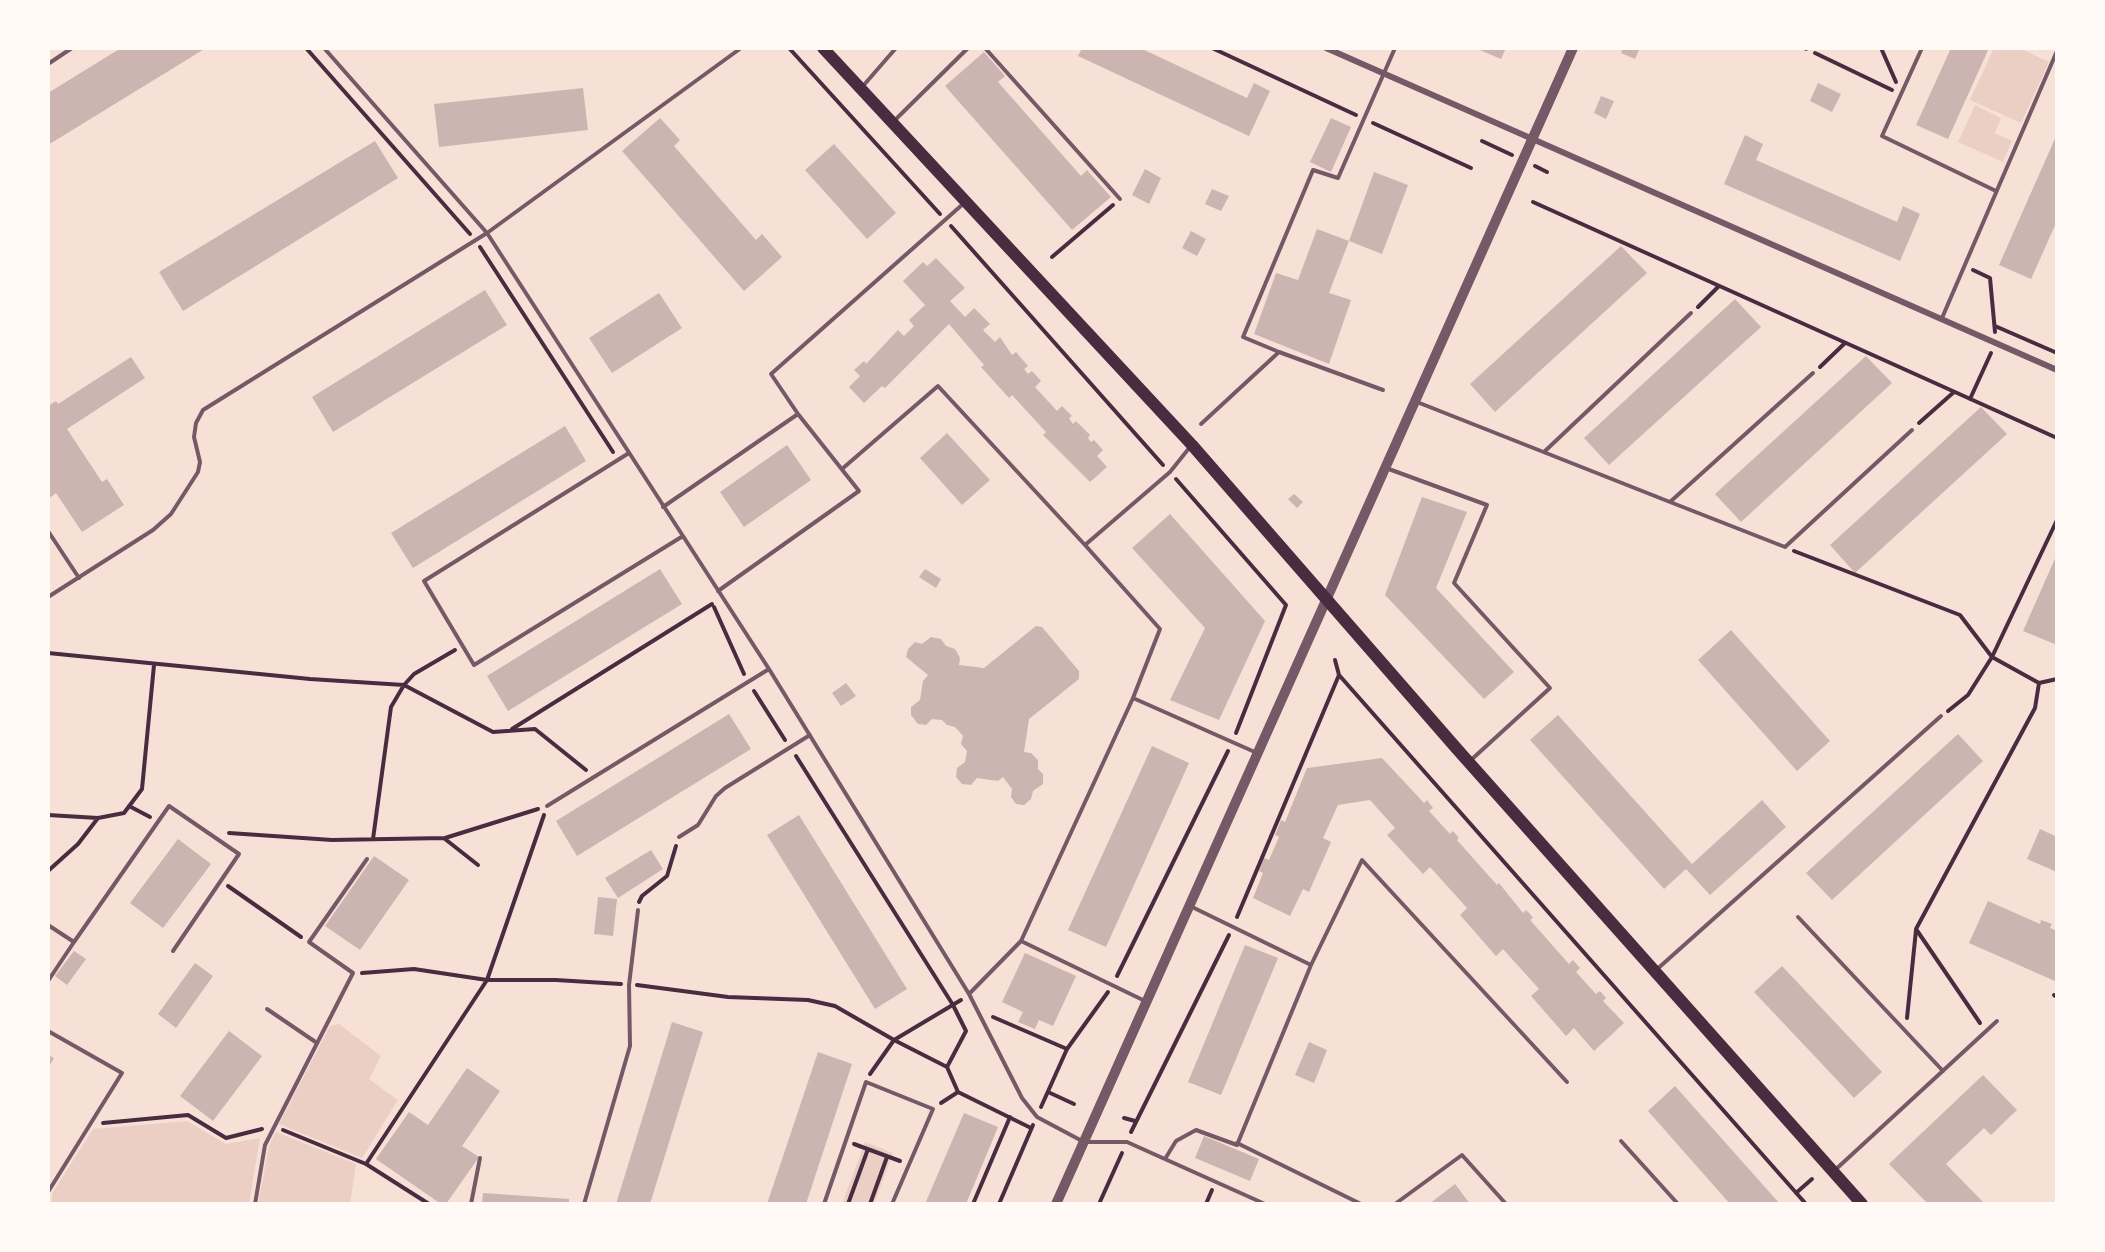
<!DOCTYPE html>
<style>
body{margin:0}
#map{position:relative;width:2105px;height:1252px;overflow:hidden;background:#f7e1d7;font-family:Raleway,sans-serif}
canvas{display:block}
.frame{position:absolute;inset:0;border:50px solid #fffaf5;pointer-events:none}
</style>
<div id="map">
<canvas width="2105" height="1252"></canvas>
<div class="frame"></div>
</div>
<script>
const g = document.querySelector('canvas').getContext('2d');
g.lineJoin = 'round';
function paint(path, color) {
  g.fillStyle = color;
  g.fill(path, 'evenodd');
}
function toPath(rows) {
  const path = new Path2D();
  for (const r of rows) {
    path.moveTo(r[0], r[1]);
    for (let i = 2; i < r.length; i += 2) path.lineTo(r[i], r[i + 1]);
  }
  return path;
}
function trace(path, color, width, dash) {
  g.strokeStyle = color;
  g.lineWidth = width;
  g.lineCap = dash ? 'butt' : 'round';
  g.setLineDash(dash || []);
  g.stroke(path);
}
paint(toPath([
 [1994,48,2024,48,2024,50,2049,62,2021,123,1970,100],
 [1975,105,2001,118,1995,133,2012,141,2003,162,1958,142],
 [339,1024,381,1056,369,1079,398,1100,362,1158,279,1124,330,1026],
 [187,1121,226,1144,260,1138,249,1204,51,1204,53,1192,93,1129],
 [276,1132,356,1164,350,1204,258,1204,269,1146],
 [865,1142,893,1153,874,1204,842,1204]
]), '#ebcfc5');
paint(toPath([
 [121,48,206,48,48,145,48,93],
 [1082,48,1140,48,1247,98,1254,83,1270,91,1249,136,1078,56],
 [1475,48,1506,48,1501,59],
 [1623,48,1639,50,1635,59,1621,53],
 [1951,48,1989,48,1948,139,1916,125],
 [984,52,1005,76,998,82,1081,176,1087,170,1111,197,1072,230,945,86],
 [1818,83,1841,94,1832,112,1810,101],
 [583,88,588,130,439,147,434,104],
 [1601,96,1614,101,1606,119,1594,113],
 [660,118,680,140,674,146,756,240,762,234,782,257,744,291,622,151],
 [1331,118,1351,127,1331,172,1310,162],
 [2057,134,2057,221,2031,279,1999,265],
 [1745,135,1763,144,1756,160,1897,222,1903,206,1920,214,1900,261,1724,184],
 [375,141,398,178,183,311,159,272],
 [834,144,896,213,867,239,805,170],
 [1145,169,1161,178,1149,204,1132,195],
 [1374,172,1408,185,1382,254,1349,241],
 [1212,189,1229,196,1221,211,1205,204],
 [1317,229,1349,241,1329,293,1351,300,1329,364,1254,334,1276,273,1298,280],
 [1191,231,1206,239,1197,256,1182,248],
 [1621,246,1647,273,1495,412,1470,384],
 [936,258,965,288,950,301,965,317,974,308,990,324,983,330,995,342,1000,337,1012,355,1016,352,1028,366,1024,369,1028,374,1032,371,1041,381,1035,387,1057,411,1062,406,1072,416,1069,418,1073,424,1076,421,1090,435,1088,438,1091,442,1094,440,1103,450,1097,456,1107,467,1090,482,1043,435,1046,432,1012,395,1009,398,981,367,984,365,949,324,885,388,882,386,864,403,849,387,860,376,854,370,864,361,866,364,898,330,904,336,914,326,909,320,925,305,903,281,923,262,927,266],
 [485,290,507,325,333,432,312,397],
 [659,293,682,328,612,373,589,338],
 [1735,299,1761,327,1609,465,1584,438],
 [1866,356,1892,383,1741,522,1715,494],
 [131,357,145,378,67,429,102,482,107,479,124,505,82,532,56,493,48,499,48,406,56,401,58,404],
 [1981,407,2007,434,1855,573,1830,545],
 [565,426,586,461,413,568,391,533],
 [947,433,990,480,962,505,920,458],
 [787,445,811,480,744,527,720,492],
 [1294,494,1303,502,1297,508,1288,499],
 [1422,497,1467,512,1436,588,1514,672,1484,699,1385,595],
 [1170,514,1265,621,1219,720,1170,700,1205,628,1132,548],
 [2057,554,2057,645,2023,631],
 [660,569,682,604,508,711,487,676],
 [925,569,941,579,936,588,919,577],
 [1036,626,1042,627,1079,671,1079,679,1029,719,1024,752,1031,753,1038,760,1038,769,1043,774,1043,784,1033,791,1031,799,1024,805,1016,804,1011,797,1012,789,1003,777,998,781,977,778,971,785,962,784,956,777,957,768,965,762,967,751,961,744,963,736,955,727,947,725,942,720,932,719,926,725,918,724,911,715,911,707,920,700,923,681,928,675,906,657,908,649,915,642,922,644,931,637,941,639,946,646,955,649,960,658,959,665,984,668],
 [1731,630,1830,741,1797,771,1698,660],
 [846,683,856,696,841,706,832,693],
 [729,714,751,749,577,856,556,821],
 [1558,715,1692,864,1762,800,1786,827,1710,895,1686,869,1664,889,1530,740],
 [1958,734,1983,761,1832,900,1806,873],
 [1152,746,1189,763,1106,947,1068,930],
 [1382,758,1424,803,1427,800,1433,808,1429,811,1450,834,1453,831,1459,838,1457,840,1497,885,1499,883,1523,913,1526,910,1530,914,1533,918,1530,920,1569,964,1573,960,1580,968,1576,972,1596,994,1600,991,1606,998,1603,1001,1624,1023,1594,1051,1574,1028,1566,1036,1531,996,1539,989,1503,949,1496,956,1460,915,1467,908,1430,867,1423,874,1387,835,1395,828,1370,800,1338,805,1323,838,1331,842,1309,892,1303,889,1290,916,1253,898,1263,873,1259,871,1264,858,1269,860,1279,837,1275,835,1281,820,1285,822,1307,768],
 [799,815,907,989,875,1009,767,835],
 [2040,829,2057,837,2057,872,2027,859],
 [178,839,211,864,163,928,130,903],
 [651,850,663,869,618,898,605,878],
 [374,856,409,880,360,950,325,926],
 [598,897,617,899,613,936,594,934],
 [1988,901,2040,924,2041,920,2052,924,2050,928,2057,931,2057,982,1969,943],
 [1245,945,1278,958,1221,1095,1188,1082],
 [74,951,86,959,67,985,55,976],
 [1025,953,1076,976,1053,1026,1039,1020,1035,1029,1018,1022,1023,1012,1002,1002],
 [195,963,213,976,176,1028,158,1014],
 [1782,966,1882,1072,1854,1098,1754,992],
 [672,1022,703,1032,650,1204,616,1204],
 [229,1031,262,1056,213,1121,180,1096],
 [1309,1042,1327,1050,1314,1083,1295,1075],
 [818,1052,852,1064,806,1204,767,1204],
 [48,1055,54,1058,48,1068],
 [467,1068,500,1091,462,1146,479,1157,446,1204,441,1204,376,1159,409,1112,428,1125],
 [1983,1075,2017,1110,1991,1135,1984,1128,1946,1164,1985,1204,1928,1204,1889,1164],
 [1675,1086,1780,1204,1730,1204,1648,1111],
 [964,1113,998,1127,966,1204,925,1204],
 [1204,1136,1259,1159,1250,1181,1195,1158],
 [1455,1184,1470,1204,1429,1204],
 [483,1193,569,1199,569,1204,482,1204]
]), '#ccb4b1');
trace(toPath([
 [306,48,470,234],
 [789,48,940,214],
 [1212,48,1356,115],
 [1881,48,1896,82],
 [1815,53,1892,90],
 [1373,123,1471,168],
 [1482,141,1512,155],
 [1535,166,1547,172],
 [1533,202,2057,438],
 [951,226,1163,465],
 [480,247,613,452],
 [1052,257,1113,205],
 [1973,270,1990,278,1995,332],
 [1698,307,1719,286],
 [1995,326,2057,353],
 [1820,367,1845,343],
 [1970,399,1991,353],
 [1919,423,1954,392],
 [1176,479,1286,605,1236,733],
 [2057,520,1992,657,2039,683,2057,679],
 [1794,551,1960,615,1992,657,1968,695,1948,711],
 [714,607,744,674],
 [48,653,310,679,404,685,493,732,535,729,586,770],
 [1335,660,1339,675],
 [754,691,785,740],
 [512,729,712,604],
 [796,756,953,1005,966,1031,947,1067,958,1092,1031,1128],
 [129,806,150,817],
 [48,815,98,818],
 [229,833,332,840,445,838,538,809],
 [373,839,391,707,404,685,414,674,455,650],
 [445,839,478,865],
 [48,871,78,844,98,818,124,813,142,789,154,665],
 [228,886,301,937],
 [639,902,642,896,667,876,676,846],
 [1237,917,1339,675,1806,1204],
 [362,973,414,969,487,980,556,980,621,984],
 [1117,976,1228,751],
 [637,985,728,997,808,1000,835,1006,894,1040,961,1000],
 [2054,995,2057,997],
 [993,1017,1067,1049],
 [1907,1018,1916,930],
 [1980,1023,1916,929,2035,708,2039,683],
 [870,1074,894,1040,947,1067],
 [1048,1092,1074,1104],
 [941,1103,958,1092],
 [1041,1107,1067,1049,1108,992],
 [1124,1118,1135,1121],
 [103,1123,188,1115,226,1138,262,1129],
 [283,1130,366,1164,429,1204],
 [1131,1132,1229,935],
 [854,1144,900,1161],
 [366,1164,487,980,544,815],
 [1796,1193,1812,1179],
 [848,1204,868,1149],
 [870,1204,887,1157],
 [973,1204,1010,1117],
 [999,1204,1033,1125],
 [1099,1204,1122,1153],
 [1206,1204,1212,1190]
]), '#4a2c40', 4);
trace(toPath([
 [324,48,487,233,769,669,969,994,1022,1098,1037,1117,1084,1142,1127,1142,1265,1204],
 [985,48,1120,199],
 [1922,48,1882,136,1996,191],
 [1806,49,1807,48],
 [48,64,72,48],
 [863,86,896,48],
 [894,121,968,48],
 [1942,318,2057,51],
 [1279,352,1243,337,1313,170,1338,178,1395,48],
 [1417,402,1670,502,1813,373],
 [798,414,771,374,963,204],
 [1201,424,1279,352,1383,390],
 [1544,452,1691,313],
 [629,453,424,581,474,665,683,536],
 [1386,468,1487,505,1454,583,1550,688,1471,760],
 [842,469,938,386,1085,545,1170,472,1190,447],
 [1670,502,1785,547,1912,430],
 [663,507,798,414,859,491,718,591],
 [48,531,79,578],
 [1085,545,1160,629,1133,698,1257,753],
 [48,597,153,530,171,514,198,472,200,462,194,437,196,423,203,410,487,233,741,48],
 [547,806,769,669],
 [679,837,698,825,716,796,725,788,810,735],
 [1190,906,1311,965,1362,860,1567,1082],
 [1798,917,1943,1071],
 [48,925,74,942,48,981],
 [1021,941,1145,1001],
 [74,942,169,806,239,854,173,951],
 [1655,971,1941,716],
 [969,994,1021,941,1133,698],
 [267,1009,317,1043],
 [48,1031,122,1073,48,1192],
 [1621,1141,1678,1204],
 [1237,1143,1361,1204],
 [1165,1159,1176,1141,1196,1130,1237,1145,1311,965],
 [1834,1171,1997,1021],
 [255,1204,265,1145,353,973,309,942,367,859],
 [471,1204,480,1158],
 [584,1204,630,1046,629,985,638,910],
 [824,1204,866,1082,933,1109,892,1204],
 [1395,1204,1462,1155,1506,1204]
]), '#755966', 4);
trace(toPath([
 [1326,48,2057,370]
]), '#755966', 6);
trace(toPath([
 [1056,1204,1573,48]
]), '#755966', 10);
trace(toPath([
 [823,48,1192,445,1457,749,1862,1204]
]), '#4a2c40', 12);
</script>
